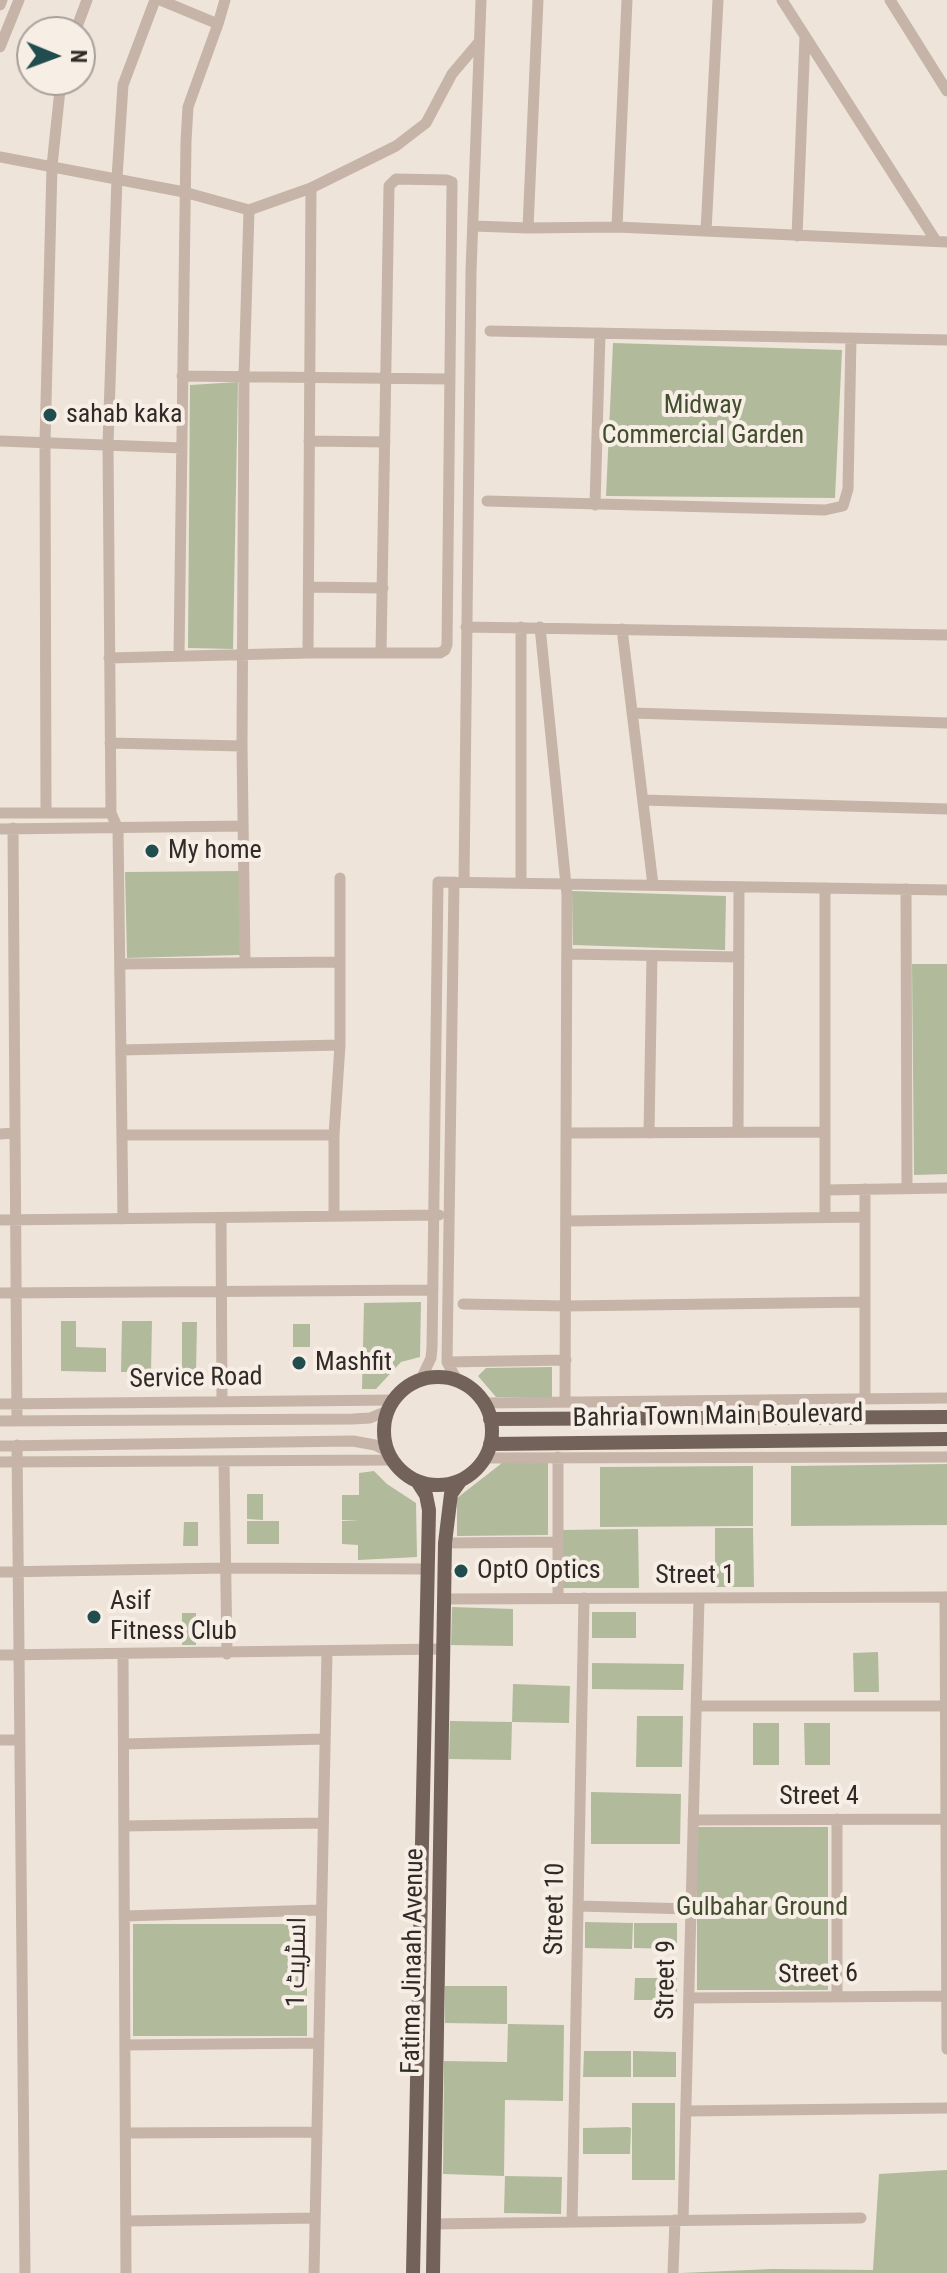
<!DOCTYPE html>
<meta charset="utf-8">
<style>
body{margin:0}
#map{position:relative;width:947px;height:2273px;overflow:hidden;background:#eee4da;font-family:"Roboto Condensed",sans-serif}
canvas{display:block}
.north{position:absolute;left:16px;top:16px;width:80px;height:80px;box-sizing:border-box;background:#f7eee6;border:2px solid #a8a09a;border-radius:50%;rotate:91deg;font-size:22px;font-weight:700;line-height:32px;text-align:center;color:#322a27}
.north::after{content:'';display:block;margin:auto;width:28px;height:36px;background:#214d4f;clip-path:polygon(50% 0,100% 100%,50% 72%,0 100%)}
</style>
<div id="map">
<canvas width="947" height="2273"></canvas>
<div class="north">N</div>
</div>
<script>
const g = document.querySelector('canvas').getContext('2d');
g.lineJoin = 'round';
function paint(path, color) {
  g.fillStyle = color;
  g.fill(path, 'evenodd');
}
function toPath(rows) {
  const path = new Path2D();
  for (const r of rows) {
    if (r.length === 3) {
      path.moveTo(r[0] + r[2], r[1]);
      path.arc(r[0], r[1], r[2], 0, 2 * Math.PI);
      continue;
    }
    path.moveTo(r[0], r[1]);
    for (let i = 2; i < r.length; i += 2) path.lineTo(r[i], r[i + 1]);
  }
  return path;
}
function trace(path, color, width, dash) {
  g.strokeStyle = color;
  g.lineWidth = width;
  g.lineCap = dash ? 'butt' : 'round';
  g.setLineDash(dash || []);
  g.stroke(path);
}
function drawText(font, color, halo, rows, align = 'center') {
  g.font = font + ' "Roboto Condensed",Cairo,sans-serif';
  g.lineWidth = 8;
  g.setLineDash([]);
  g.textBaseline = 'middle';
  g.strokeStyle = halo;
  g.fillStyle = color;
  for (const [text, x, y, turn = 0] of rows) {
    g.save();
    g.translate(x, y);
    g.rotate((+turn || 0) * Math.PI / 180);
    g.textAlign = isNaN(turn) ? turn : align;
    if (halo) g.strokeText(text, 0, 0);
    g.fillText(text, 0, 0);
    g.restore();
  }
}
paint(toPath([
 [613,343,842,350,835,498,606,496],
 [238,382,233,649,188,648,190,385],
 [239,871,240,955,127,958,125,872],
 [572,891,726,896,725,950,573,945],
 [912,964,947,964,947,1174,914,1175],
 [421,1302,420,1357,401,1362,376,1389,362,1389,364,1303],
 [61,1321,76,1321,76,1347,106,1348,106,1372,61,1371],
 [122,1321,152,1321,151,1372,121,1372],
 [182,1322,197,1322,196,1372,182,1372],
 [293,1324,310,1324,310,1347,293,1347],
 [552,1367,552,1397,496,1397,478,1376,486,1368],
 [548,1462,548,1535,457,1536,457,1498,502,1463],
 [947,1464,947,1525,791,1526,791,1466],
 [753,1466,753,1526,600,1527,600,1467],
 [374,1471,387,1484,416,1503,417,1557,358,1560,358,1545,342,1544,342,1521,359,1521,342,1520,342,1495,359,1495,359,1473],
 [247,1494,263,1494,263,1520,247,1519],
 [247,1521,279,1521,279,1544,247,1544],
 [184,1522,198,1522,198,1546,183,1546],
 [715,1528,753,1528,754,1587,715,1587],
 [638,1529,639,1588,562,1588,561,1530],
 [452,1607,513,1609,513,1646,451,1645],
 [592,1612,636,1612,636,1638,592,1638],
 [182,1613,196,1613,196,1645,182,1645],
 [878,1652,879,1692,854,1692,853,1653],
 [592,1663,684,1664,683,1690,592,1689],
 [513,1684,570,1686,569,1723,512,1722,511,1760,449,1759,450,1721,512,1722],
 [637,1716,683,1716,682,1767,636,1767],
 [753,1723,779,1723,779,1765,753,1765],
 [804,1723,830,1723,830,1765,805,1765],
 [591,1792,681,1794,680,1844,591,1844],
 [697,1827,828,1827,828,1990,697,1990],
 [585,1922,633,1923,632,1949,585,1948],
 [634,1923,677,1923,677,1949,634,1948],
 [133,1924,307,1924,307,2036,133,2036],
 [635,1978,677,1978,677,2000,634,2000],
 [445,1986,507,1986,507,2024,445,2023],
 [508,2024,564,2025,563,2101,505,2100,504,2176,443,2174,444,2061,507,2062],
 [584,2051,631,2051,631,2077,583,2077],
 [633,2051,676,2052,676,2077,633,2077],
 [632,2103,675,2103,675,2180,632,2180],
 [628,2127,631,2128,630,2154,583,2154,583,2128],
 [947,2170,947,2273,681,2273,772,2269,873,2270,879,2174],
 [505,2176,562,2177,561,2214,504,2213]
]), '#b1bb9c');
trace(toPath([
 [160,0,218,24,188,107,186,141,179,656],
 [782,0,936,241],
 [890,0,947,91],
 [0,5,2,0],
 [218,24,225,0],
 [75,32,87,0],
 [0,47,19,0],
 [0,157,184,192,249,210,244,377,242,746,245,962],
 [249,210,311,188,396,146,426,123,452,74,479,42],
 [474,226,528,228,617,227,627,0],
 [617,227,947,242],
 [528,228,538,0],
 [706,231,718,0],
 [797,236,805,37],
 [490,331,947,340],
 [182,376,450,379],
 [0,441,182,448],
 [309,441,385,442],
 [487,501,825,510,843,506,848,489,851,338],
 [595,505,600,333],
 [309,587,383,588],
 [466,627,947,635],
 [540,627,567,895,565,1401],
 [622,629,653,885],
 [308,653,311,188],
 [109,658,308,653,440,653,445,650,447,645,452,187,452,182,447,180,396,179,389,186,381,653],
 [632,713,947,723],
 [110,743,242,746],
 [643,800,947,809],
 [46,812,45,442,52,166,61,80],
 [0,813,111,813],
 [13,828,17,1421],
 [0,829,243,826],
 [454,882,447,1362,457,1380],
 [464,882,471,272,481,0],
 [521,883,521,627],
 [825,888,825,1217],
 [906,889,907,1188],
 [567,954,739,957],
 [120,964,340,962],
 [121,1050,340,1045],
 [738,1132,739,887],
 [567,1133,825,1132],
 [649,1133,652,956],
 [0,1134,15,1133],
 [122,1135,334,1135],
 [865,1189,865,1399],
 [825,1190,947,1188],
 [334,1216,334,1135,340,1045,340,878],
 [221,1218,222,1401],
 [123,1219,118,829,111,813,108,444,117,178,123,85,155,0],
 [0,1220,439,1215],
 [566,1221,865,1217],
 [0,1293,433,1290],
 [463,1304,566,1306,865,1302],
 [447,1362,566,1360],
 [421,1379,431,1358,432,1348,438,882,947,890],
 [484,1403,947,1398],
 [0,1404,393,1400],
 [0,1421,353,1419,370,1418,387,1411],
 [17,1445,25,2273],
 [0,1446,353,1441,375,1445,388,1452],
 [484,1458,947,1457],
 [224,1461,227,1654],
 [0,1462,392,1460],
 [445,1543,558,1542],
 [0,1572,224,1568,428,1569],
 [945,1597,947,2049],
 [558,1598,558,1457],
 [444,1599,947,1597],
 [123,1654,126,2273],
 [0,1655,443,1649],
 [696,1706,945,1706],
 [0,1740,19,1740],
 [124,1744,325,1739],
 [693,1820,946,1819],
 [124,1826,323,1823],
 [578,1906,691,1909],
 [125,1916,321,1910],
 [837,1997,837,1819],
 [689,1998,947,1996],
 [125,2045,318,2043],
 [686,2111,947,2108],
 [126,2133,316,2132],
 [683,2220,699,1598],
 [126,2221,314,2218],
 [572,2222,584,1598],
 [434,2224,861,2218],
 [314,2273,327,1652],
 [673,2273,675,2220]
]), '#c5b4a7', 11);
trace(toPath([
 [438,1431,54],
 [490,1419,947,1417],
 [490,1444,947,1439],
 [413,2273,429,1510,426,1495,417,1481],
 [433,2273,445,1543,451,1494,461,1480]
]), '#73625a', 14);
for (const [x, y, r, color] of [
 [50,415,8,"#214d4f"],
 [152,851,8,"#214d4f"],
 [299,1363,8,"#214d4f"],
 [461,1571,8,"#214d4f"],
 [94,1617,8,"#214d4f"]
]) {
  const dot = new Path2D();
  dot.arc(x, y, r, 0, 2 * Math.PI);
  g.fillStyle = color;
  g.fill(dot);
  trace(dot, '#f7eee6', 3);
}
drawText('26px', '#424e2d', '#f7eee6', [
 ["Midway",703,406],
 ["Commercial Garden",703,436],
 ["Gulbahar Ground",762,1908]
]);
drawText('26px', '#322a27', '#f7eee6', [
 ["sahab kaka",66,415],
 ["My home",168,851],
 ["Mashfit",315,1363],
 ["OptO Optics",477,1571],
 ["Asif",110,1602],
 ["Fitness Club",110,1632]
], 'left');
drawText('26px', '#322a27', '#f7eee6', [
 ["Service Road",196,1379,-1],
 ["Bahria Town Main Boulevard",718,1417,-1],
 ["Street 1",695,1576],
 ["Street 4",819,1797],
 ["Street 10",556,1909,-89],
 ["Fatima Jinaah Avenue",414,1961,-89],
 ["اسٹریٹ 1",298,1962,-89],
 ["Street 6",818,1975,-1],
 ["Street 9",667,1980,-89]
]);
</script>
